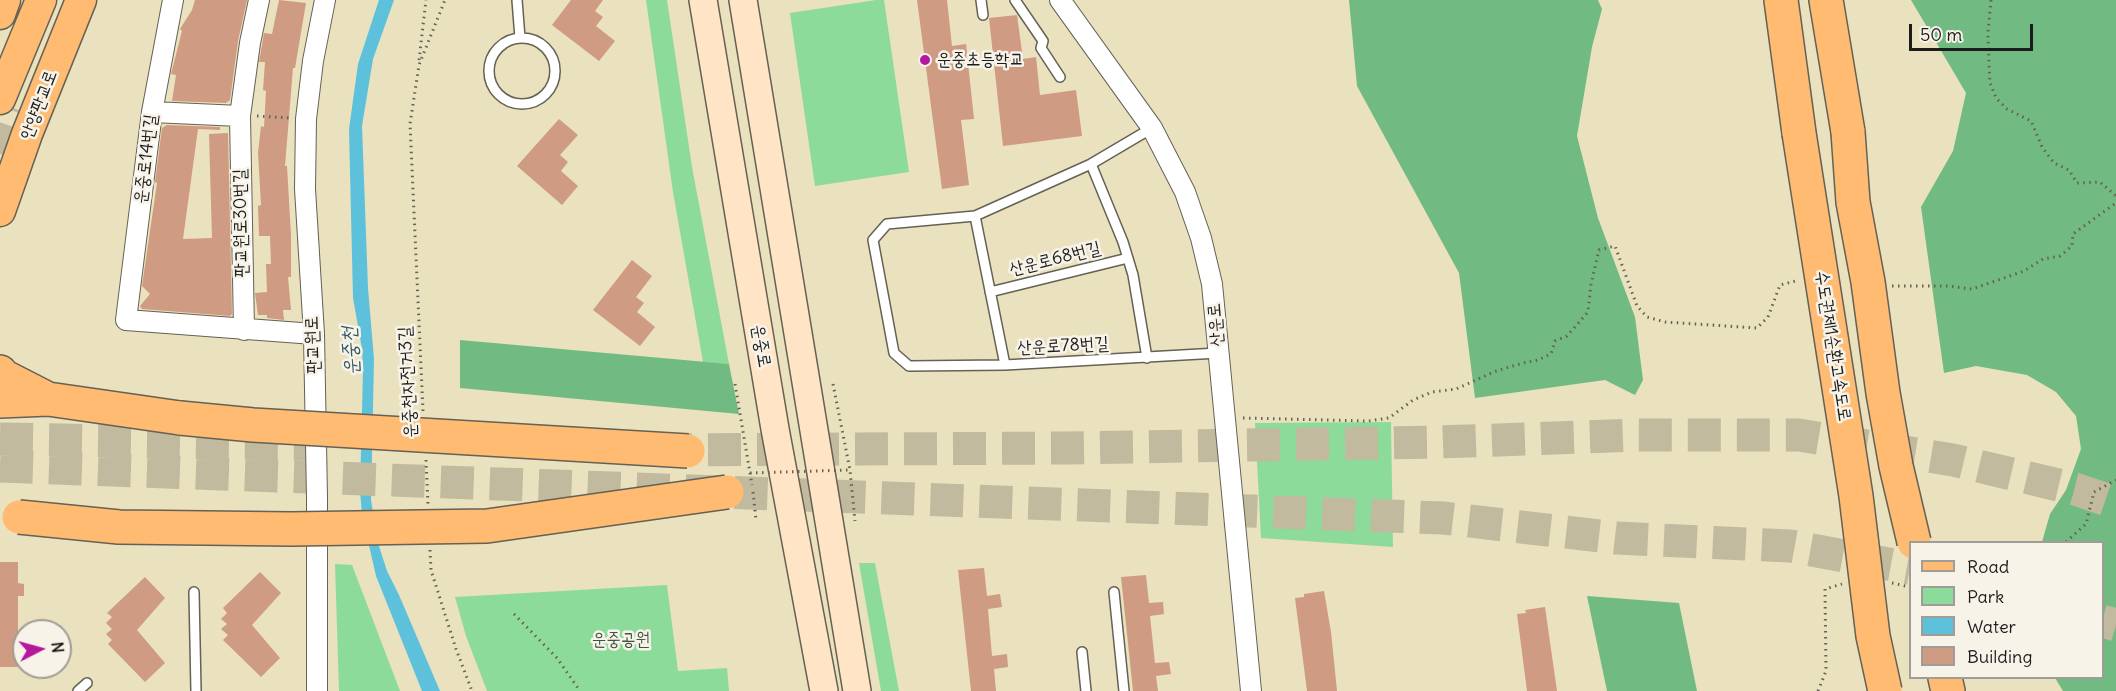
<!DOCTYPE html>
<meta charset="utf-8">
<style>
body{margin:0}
#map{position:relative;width:2116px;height:691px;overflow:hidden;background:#eae1be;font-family:Delius,sans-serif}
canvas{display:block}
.legend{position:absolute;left:1909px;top:541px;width:195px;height:138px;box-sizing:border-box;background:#f7f3e8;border:2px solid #9f9d96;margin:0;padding:8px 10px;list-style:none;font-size:18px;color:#1c1c1c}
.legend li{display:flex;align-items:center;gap:12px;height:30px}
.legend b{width:30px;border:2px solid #9f9d96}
.north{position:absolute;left:12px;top:619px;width:60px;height:60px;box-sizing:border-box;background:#f7f3e8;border:2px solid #9f9d96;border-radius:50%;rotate:84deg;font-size:16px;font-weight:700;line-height:24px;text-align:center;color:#1c1c1c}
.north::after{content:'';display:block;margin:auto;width:21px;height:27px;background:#b5179e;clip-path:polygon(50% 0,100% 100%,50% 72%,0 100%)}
.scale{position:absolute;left:1909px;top:24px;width:124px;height:27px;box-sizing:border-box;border:3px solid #1c1c1c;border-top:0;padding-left:8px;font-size:18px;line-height:21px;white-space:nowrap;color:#1c1c1c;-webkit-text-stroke:4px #f7f3e8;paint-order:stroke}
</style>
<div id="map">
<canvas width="2116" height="691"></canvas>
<ul class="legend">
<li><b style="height:8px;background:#ffbb71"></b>Road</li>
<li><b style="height:16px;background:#8cdb9a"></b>Park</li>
<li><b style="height:16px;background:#5dc1db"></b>Water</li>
<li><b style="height:16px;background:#cf9b83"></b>Building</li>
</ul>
<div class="north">N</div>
<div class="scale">50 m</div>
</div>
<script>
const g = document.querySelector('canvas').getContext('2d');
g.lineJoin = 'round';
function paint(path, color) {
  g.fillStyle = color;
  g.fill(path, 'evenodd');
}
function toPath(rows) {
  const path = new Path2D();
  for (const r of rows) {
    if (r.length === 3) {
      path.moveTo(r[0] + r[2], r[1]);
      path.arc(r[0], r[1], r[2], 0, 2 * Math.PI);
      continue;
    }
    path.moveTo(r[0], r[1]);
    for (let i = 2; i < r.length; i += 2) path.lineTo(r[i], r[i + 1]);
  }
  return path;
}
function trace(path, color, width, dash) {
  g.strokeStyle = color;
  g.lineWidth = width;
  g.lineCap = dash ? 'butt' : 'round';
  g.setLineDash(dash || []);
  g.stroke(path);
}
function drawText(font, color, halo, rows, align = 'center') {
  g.font = font + ' Delius,"Poor Story",sans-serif';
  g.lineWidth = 5;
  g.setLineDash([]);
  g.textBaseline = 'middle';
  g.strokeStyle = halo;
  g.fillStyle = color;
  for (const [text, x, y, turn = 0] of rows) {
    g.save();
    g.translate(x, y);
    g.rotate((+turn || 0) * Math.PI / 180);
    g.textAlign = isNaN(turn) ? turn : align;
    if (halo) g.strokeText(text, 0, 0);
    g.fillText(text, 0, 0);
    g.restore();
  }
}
paint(toPath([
 [646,0,667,0,692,167,729,364,703,362,673,192],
 [876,0,884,0,909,172,815,186,790,13],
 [1391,422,1393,547,1261,538,1255,423],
 [859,563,875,563,899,691,881,691],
 [335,564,352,565,400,691,339,691],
 [667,585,678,671,727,668,729,691,487,691,466,636,455,597]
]), '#8cdb9a');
paint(toPath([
 [1349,0,1598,0,1602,9,1592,47,1577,136,1598,218,1635,317,1643,380,1635,395,1605,380,1475,398,1459,273,1357,86],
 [1911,0,2116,0,2116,691,2063,691,2055,678,2102,678,2102,542,2042,542,2050,514,2066,490,2081,449,2076,416,2056,392,2027,375,1976,366,1944,373,1921,207,1953,151,1966,93],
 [460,340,729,364,739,414,460,388],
 [1587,596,1679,603,1697,691,1607,691]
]), '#71bb82');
paint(toPath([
 [379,0,394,0,373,59,362,126,368,288,374,359,371,500,378,543,387,571,399,595,440,691,422,691,376,576,362,515,360,490,363,371,362,349,353,298,349,129,358,64]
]), '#5dc1db');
paint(toPath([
 [195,0,247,0,238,41,230,100,226,103,172,101,176,75,171,74,182,31,180,29,192,10],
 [279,0,306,3,295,68,293,68,285,166,287,166,291,235,291,277,288,277,291,310,283,310,284,320,267,318,267,315,258,315,255,293,267,292,266,264,271,264,270,236,259,236,258,206,261,205,258,153,261,126,264,127,266,91,263,90,265,62,259,62,264,33,272,34],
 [571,0,603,0,595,11,603,17,596,26,615,41,599,61,552,25],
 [917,0,947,0,952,46,966,44,974,119,961,120,969,185,942,189],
 [1017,15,1023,59,1036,57,1040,95,1076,90,1082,136,1003,146,989,18],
 [559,119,578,135,560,155,568,162,561,171,578,186,562,205,517,166],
 [167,125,220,127,220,130,198,129,183,239,212,238,209,134,228,133,232,314,230,316,142,309,140,306,150,294,142,286,157,183,155,182,162,128],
 [632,260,652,276,636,297,644,303,637,312,655,327,640,346,593,310],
 [0,562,18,562,18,583,24,584,24,596,18,596,18,636,24,636,24,648,18,648,18,667,0,667],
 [984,568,987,596,1000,594,1002,607,988,609,992,656,1007,654,1008,667,994,669,996,691,971,691,958,570],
 [260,572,281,593,252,625,280,658,261,677,223,640,228,635,221,629,227,624,221,619,227,613,223,608],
 [1146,575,1149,603,1163,602,1164,614,1150,616,1155,663,1169,662,1171,674,1156,676,1158,691,1133,691,1121,577],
 [145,577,165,598,137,630,165,663,145,682,108,644,112,640,106,634,112,629,106,623,112,617,107,613],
 [1324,591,1331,632,1337,691,1307,691,1295,598,1304,597,1304,594],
 [1545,607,1557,691,1527,691,1517,614,1526,613,1525,610]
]), '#cf9b83');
trace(toPath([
 [0,154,16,109]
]), '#c1ba9e', 30, [30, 15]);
trace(toPath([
 [0,439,343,445],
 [659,450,1065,448,1439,442,1638,435,1799,435,1953,460,2075,489,2116,503],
 [0,466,1443,518,1617,538,1790,546,1910,568],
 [2102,621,2116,625]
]), '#c1ba9e', 33, [33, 16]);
const service = toPath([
 [517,0,520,38],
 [981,0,983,15],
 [1015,0,1043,41,1041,48,1060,77],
 [522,71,33],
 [1152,128,1091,164,975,216,887,224,873,240,894,353,909,366,1005,365,1218,353],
 [1091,164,1123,242,1133,275,1147,358],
 [975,216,1005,365],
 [990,292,1128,258],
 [194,592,196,691],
 [1114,592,1124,691],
 [1082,652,1086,691],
 [78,691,87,683]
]);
const minor = toPath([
 [173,0,152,112,126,320,314,334],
 [1060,0,1152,128,1185,192,1201,238,1212,284,1251,691],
 [152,112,240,116],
 [244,330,240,116,250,43,259,0],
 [317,691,317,498,314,334,305,189,306,119,313,61,325,0]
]);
const secondary = toPath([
 [703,0,775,429,824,691],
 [743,0,857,691]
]);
const primary = toPath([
 [0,14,5,0],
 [0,99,41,0],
 [0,211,27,134,81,0]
]);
const motorway = toPath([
 [1781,0,1799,133],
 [1826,0,1848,132],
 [0,372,3,376,44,397],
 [0,401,48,399,180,418],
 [1945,678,1948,691]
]);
trace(service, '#646155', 12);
trace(minor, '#646155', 22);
trace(secondary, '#646155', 30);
trace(primary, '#646155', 33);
trace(motorway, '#646155', 36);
trace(toPath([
 [1991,0,1988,32,1989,64,1990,83,1996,98,2007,109,2031,121,2042,147,2054,163,2069,170,2077,183,2100,182,2116,196],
 [419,60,426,0],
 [257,116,289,118],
 [1892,286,1948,286,1972,289,2024,271,2043,259,2060,256,2072,246,2073,234,2116,203],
 [735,384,752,485],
 [833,384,850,470,855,521],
 [423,411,410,124,419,65,445,0],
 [1243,418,1368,421,1389,418,1413,400,1432,392,1456,389,1496,371,1523,363,1538,360,1551,354,1555,341,1567,336,1588,312,1591,284,1599,250,1615,246,1637,306,1647,317,1665,322,1757,328,1768,317,1780,285,1799,280],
 [426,460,428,504],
 [753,492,756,520],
 [2066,542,2086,524,2094,492,2116,480],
 [430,550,431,570,456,649,472,691],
 [1892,583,1910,587],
 [514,614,557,658,580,691],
 [1818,691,1826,671,1825,589,1842,584]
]), '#646155', 3, [1.5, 4.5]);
trace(service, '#fff', 9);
trace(minor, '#fff', 20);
trace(secondary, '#ffe4c6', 27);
trace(primary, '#ffbb71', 30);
trace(motorway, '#ffbb71', 33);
const motorwayBridge = toPath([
 [1848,132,1853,202,1868,282,1883,393,1896,466,1914,542],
 [1799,133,1856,496,1873,636,1885,691],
 [180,418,253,425,688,451],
 [19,517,119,527,291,529,487,526,727,492]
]);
trace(motorwayBridge, '#646155', 36, []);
trace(toPath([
 [750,473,850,470]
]), '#646155', 3, [1.5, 4.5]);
trace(motorwayBridge, '#ffbb71', 33);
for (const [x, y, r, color] of [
 [925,60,6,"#b5179e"]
]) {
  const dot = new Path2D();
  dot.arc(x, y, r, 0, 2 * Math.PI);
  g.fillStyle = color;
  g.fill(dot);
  trace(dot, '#f7f3e8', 2);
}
drawText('18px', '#1c1c1c', '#f7f3e8', [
 ["운중초등학교",937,60]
], 'left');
drawText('18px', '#1c1c1c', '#f7f3e8', [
 ["안양판교로",39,105,-69],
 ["운중로14번길",146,159,-83],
 ["판교원로30번길",241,223,-91],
 ["산운로68번길",1055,259,-14],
 ["산운로",1216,325,-95],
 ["판교원로",313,345,-92],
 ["운중로",761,346,80],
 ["산운로78번길",1063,346,-3],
 ["수도권제1순환고속도로",1833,346,81],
 ["운중천자전거3길",408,382,-93]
]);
drawText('18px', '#3e5542', '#f7f3e8', [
 ["운중공원",621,640]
]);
drawText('italic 20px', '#33565f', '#f7f3e8', [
 ["운중천",351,351,-94]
]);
</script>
